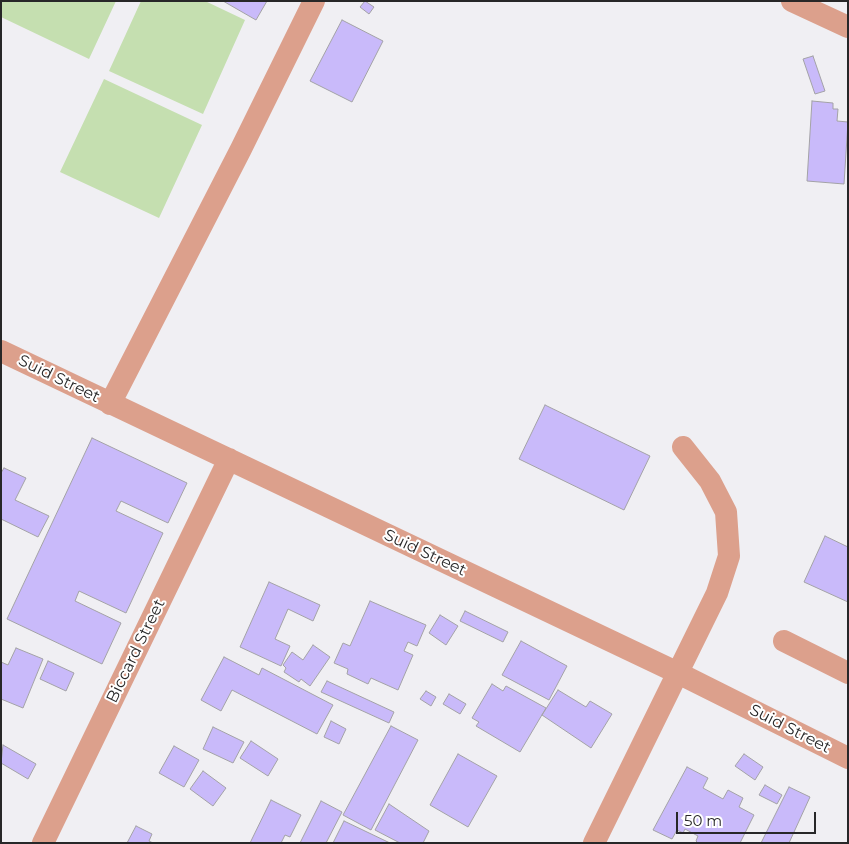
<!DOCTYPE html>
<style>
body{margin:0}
#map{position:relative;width:849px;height:844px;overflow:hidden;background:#f0eff3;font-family:Montserrat,sans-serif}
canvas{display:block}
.frame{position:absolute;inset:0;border:2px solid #272728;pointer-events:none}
.scale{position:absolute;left:676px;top:812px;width:140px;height:22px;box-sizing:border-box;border:2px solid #272728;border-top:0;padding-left:6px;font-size:15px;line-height:18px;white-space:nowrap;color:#272728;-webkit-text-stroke:4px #fff;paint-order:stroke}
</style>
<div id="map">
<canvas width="849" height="844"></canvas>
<div class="frame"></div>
<div class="scale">50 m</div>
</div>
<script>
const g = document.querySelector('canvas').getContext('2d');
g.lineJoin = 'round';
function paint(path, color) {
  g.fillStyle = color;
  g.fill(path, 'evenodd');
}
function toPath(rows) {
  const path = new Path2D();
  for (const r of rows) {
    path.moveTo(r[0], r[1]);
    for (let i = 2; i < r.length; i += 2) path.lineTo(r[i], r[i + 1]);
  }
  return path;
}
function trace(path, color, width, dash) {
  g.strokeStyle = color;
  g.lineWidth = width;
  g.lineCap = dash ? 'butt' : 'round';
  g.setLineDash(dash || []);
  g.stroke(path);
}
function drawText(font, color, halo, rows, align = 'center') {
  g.font = font + ' Montserrat,sans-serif';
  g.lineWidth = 4;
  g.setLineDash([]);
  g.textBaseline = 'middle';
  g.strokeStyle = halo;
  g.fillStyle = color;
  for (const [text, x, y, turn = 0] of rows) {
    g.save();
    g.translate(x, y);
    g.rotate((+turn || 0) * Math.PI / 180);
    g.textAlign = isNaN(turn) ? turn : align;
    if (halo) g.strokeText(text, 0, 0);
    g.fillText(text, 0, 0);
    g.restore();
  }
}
paint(toPath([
 [116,1,89,59,1,17,2,1],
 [141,1,205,1,245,20,203,114,109,71],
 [104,79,202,125,159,218,60,172]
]), '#c5dfb0');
const building = toPath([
 [223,1,267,1,256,20,223,1],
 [365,1,374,7,369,14,360,7,365,1],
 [342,20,383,41,352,102,310,81,342,20],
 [813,56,825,91,815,94,803,59,813,56],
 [812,101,833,103,833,109,838,109,837,121,848,122,844,184,807,181,812,101],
 [545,405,650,456,624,510,519,459,545,405],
 [92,438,187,483,168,523,121,501,116,511,163,533,126,613,79,591,75,601,121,623,102,664,7,619,92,438],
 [4,468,26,478,15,500,49,516,38,537,1,519,1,473,4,468],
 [825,536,848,547,848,602,804,582,825,536],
 [269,582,320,605,313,621,288,609,275,639,290,646,281,666,240,647,269,582],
 [370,601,426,625,417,646,408,642,404,651,413,655,398,690,371,678,368,684,347,674,348,669,334,663,343,643,350,646,370,601],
 [465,611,508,632,503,642,460,621,465,611],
 [440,615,458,626,446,645,429,633,440,615],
 [521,641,567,666,549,700,502,675,521,641],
 [313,645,330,657,310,686,301,679,299,682,284,672,286,668,283,665,292,652,303,660,313,645],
 [16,648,43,659,23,708,1,699,1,662,8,665,16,648],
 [224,657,259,675,262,668,333,705,317,734,232,690,221,711,201,700,224,657],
 [48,661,74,673,66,691,40,679,48,661],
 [327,681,394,712,389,723,321,692,327,681],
 [492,684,503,691,506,686,546,708,520,752,476,726,479,722,472,718,492,684],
 [558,690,586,707,590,701,612,714,591,748,542,715,558,690],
 [426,691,436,697,431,706,420,699,426,691],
 [449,694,466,704,460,714,443,704,449,694],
 [331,721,346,729,339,744,324,737,331,721],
 [391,726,418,740,371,830,343,815,391,726],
 [213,727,244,742,233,763,203,749,213,727],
 [251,741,278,759,268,776,240,758,251,741],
 [3,745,36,764,28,779,1,763,3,745],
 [174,746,199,760,184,787,159,773,174,746],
 [458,754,497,776,468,827,430,805,458,754],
 [744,754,763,767,755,780,735,766,744,754],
 [687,767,708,778,703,788,723,799,728,790,743,798,739,807,754,815,740,843,698,843,696,841,698,836,685,829,683,833,677,830,672,839,653,830,687,767],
 [203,771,226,788,213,806,190,789,203,771],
 [765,785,782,795,777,804,759,795,765,785],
 [789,787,810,797,789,843,761,843,789,787],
 [271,800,301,815,290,837,285,835,281,843,250,843,271,800],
 [321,801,342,812,326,843,300,843,321,801],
 [389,804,429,831,423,843,400,843,375,830,389,804],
 [344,821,390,843,333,843,344,821],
 [136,826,152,834,149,841,153,843,127,843,136,826]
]);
paint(building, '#c9bafa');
trace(building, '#a3a2a6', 1);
trace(toPath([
 [792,1,848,27],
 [1,351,676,672,848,758],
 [110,404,241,149,314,1],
 [784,641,848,673],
 [43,843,229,459],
 [594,843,717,593,729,556,726,512,710,481,683,447]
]), '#dca08c', 22);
drawText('16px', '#272728', '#fff', [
 ["Suid Street",59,379,26],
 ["Suid Street",425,553,25],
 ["Biccard Street",136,651,-64],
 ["Suid Street",790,729,27]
]);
</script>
